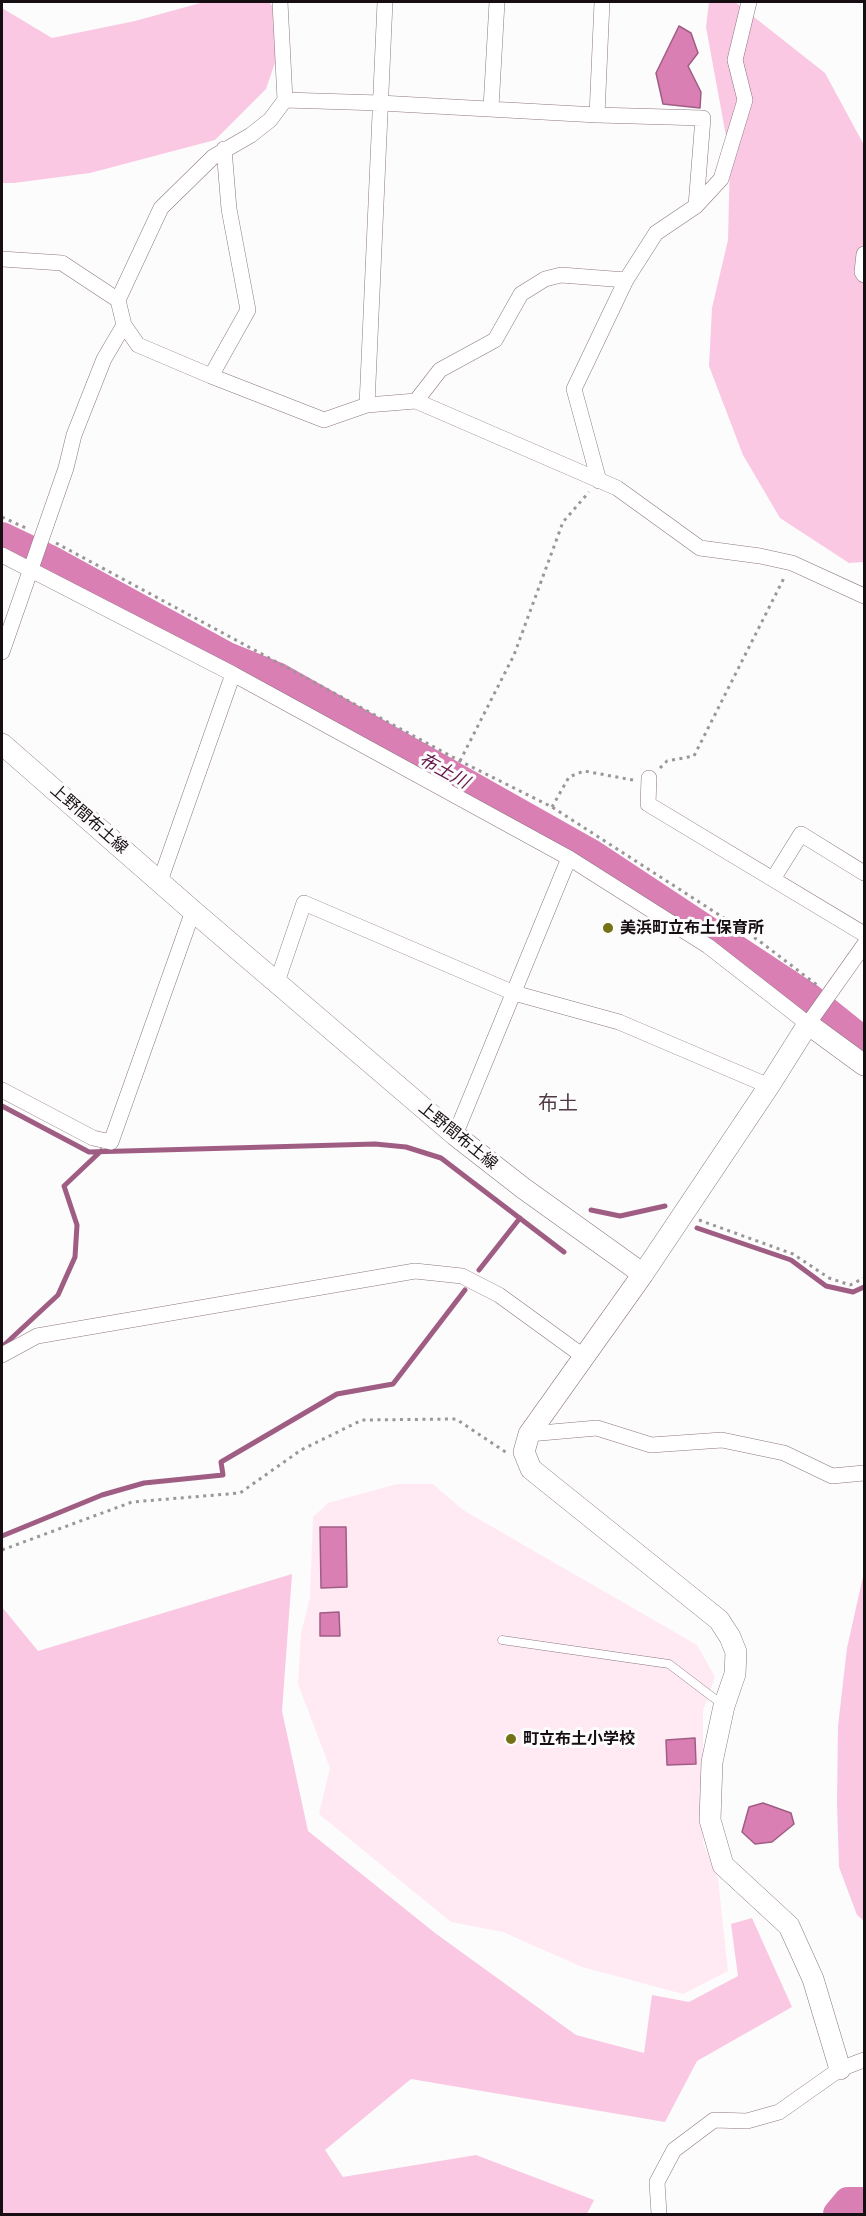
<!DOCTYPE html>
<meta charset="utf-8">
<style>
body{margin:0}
#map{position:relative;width:866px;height:2216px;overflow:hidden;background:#fcfcfc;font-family:Mulish,sans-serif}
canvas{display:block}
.frame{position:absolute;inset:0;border:3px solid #170e13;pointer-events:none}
</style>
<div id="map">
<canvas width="866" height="2216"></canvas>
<div class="frame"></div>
</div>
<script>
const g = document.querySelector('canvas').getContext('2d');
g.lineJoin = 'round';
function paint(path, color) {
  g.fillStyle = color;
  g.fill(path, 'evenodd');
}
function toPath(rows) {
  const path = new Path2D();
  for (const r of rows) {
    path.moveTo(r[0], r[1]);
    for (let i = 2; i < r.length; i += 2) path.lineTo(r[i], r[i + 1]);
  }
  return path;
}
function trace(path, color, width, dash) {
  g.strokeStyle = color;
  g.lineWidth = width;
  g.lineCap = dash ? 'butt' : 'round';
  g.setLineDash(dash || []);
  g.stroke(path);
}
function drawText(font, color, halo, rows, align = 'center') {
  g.font = font + ' Mulish,"Noto Sans JP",sans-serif';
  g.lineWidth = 6;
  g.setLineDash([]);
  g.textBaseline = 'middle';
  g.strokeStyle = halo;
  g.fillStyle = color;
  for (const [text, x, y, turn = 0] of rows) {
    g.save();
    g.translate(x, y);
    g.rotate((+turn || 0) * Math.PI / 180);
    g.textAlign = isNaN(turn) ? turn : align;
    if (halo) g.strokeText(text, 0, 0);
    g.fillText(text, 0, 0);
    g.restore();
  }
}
paint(toPath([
 [397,1484,433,1484,463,1510,697,1645,715,1677,703,1711,703,1843,718,1879,728,1971,683,1994,582,1967,503,1932,451,1922,319,1814,330,1768,298,1684,301,1633,310,1598,313,1517,328,1503]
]), '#ffeaf4');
paint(toPath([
 [204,2,269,2,279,14,278,54,266,89,215,140,90,173,14,183,2,183,2,8,52,38,135,21],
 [709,2,735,2,825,73,864,145,864,562,849,563,780,518,743,455,709,366,712,308,728,240,730,158,706,27],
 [864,1572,864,1921,857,1915,839,1867,837,1803,838,1726,847,1648],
 [292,1574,282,1711,308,1831,435,1933,576,2035,644,2053,652,1995,689,2002,738,1976,731,1924,752,1918,792,2007,697,2061,665,2122,411,2079,325,2150,343,2177,476,2155,594,2200,587,2214,2,2214,2,1607,38,1651]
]), '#fac8e3');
const water = toPath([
 [679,26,691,33,698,53,688,66,701,92,700,108,663,104,656,73,679,26],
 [320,1527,346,1527,347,1587,321,1588,320,1527],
 [339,1612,340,1636,320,1636,320,1613,339,1612],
 [695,1738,696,1764,667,1765,666,1740,695,1738],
 [763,1803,791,1813,794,1824,772,1842,755,1844,742,1832,749,1807,763,1803]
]);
paint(water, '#da7fb4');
trace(water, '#a05d84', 1.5);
trace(toPath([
 [2,1106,89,1152,375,1144,406,1147,441,1158,564,1252],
 [591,1210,620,1216,665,1206],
 [697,1228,791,1260,826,1286,853,1292,864,1287],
 [479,1270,520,1218],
 [2,1347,58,1295,75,1257,77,1225,64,1186,101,1151],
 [2,1536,102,1495,144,1483,223,1475,221,1462,337,1394,393,1384,465,1290]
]), '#a05d84', 5);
trace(toPath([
 [2,537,48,559,227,657,279,678,591,854,809,998,864,1042],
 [838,2214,848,2202,864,2202]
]), '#da7fb4', 30);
const lane = toPath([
 [502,1640,669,1664,723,1705]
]);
const street = toPath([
 [285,100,380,103,597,115,703,118,696,206],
 [491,108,497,2],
 [597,115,602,2],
 [864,254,862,272,864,275],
 [2,259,62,263,118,300,124,325,138,345,211,376,324,420,367,405,416,401,617,488,700,548,760,556,792,563,864,596],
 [118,300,161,208,213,157,251,135,270,120,285,100,280,2],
 [211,376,248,310,229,209,224,149],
 [416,401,440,370,495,340,521,294,545,279,561,275,626,280],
 [367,405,385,2],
 [599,481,574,389,626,280,656,233,696,206,721,179,745,100,735,60,749,2],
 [2,555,233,674,569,858,708,946,808,1024,864,945],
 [2,652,66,468,74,435,104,359,124,325],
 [649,778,648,804,864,934],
 [773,879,801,834,864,873],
 [160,881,233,674],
 [277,982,304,903,514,993,619,1022,769,1086],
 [2,1090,93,1138,111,1142,193,911],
 [455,1135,569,858],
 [2,1355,37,1336,415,1271,462,1276,499,1295,583,1356],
 [529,1434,597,1428,651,1445,722,1440,784,1453,832,1476,864,1473],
 [659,2214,657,2182,674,2150,714,2120,747,2121,779,2112,840,2069,864,2060]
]);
const secondary = toPath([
 [2,744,193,911,455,1135,523,1188,643,1274,769,1086,808,1024,864,1065],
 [643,1274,529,1434,524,1452,531,1469,719,1620,730,1637,736,1652,735,1674,724,1706,712,1762,710,1820,723,1865,789,1926,813,1979,840,2069]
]);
trace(lane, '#8e7683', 9);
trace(street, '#8e7683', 16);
trace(secondary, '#8e7683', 22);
trace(toPath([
 [2,517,28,529],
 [56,543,460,761,552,807,758,940,817,985],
 [460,761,514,655,563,522,589,492],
 [660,768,667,761,694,756,785,576],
 [552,807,569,777,584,771,633,780],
 [699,1220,793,1254,829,1278,850,1285,864,1278],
 [2,1550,132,1502,240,1493,301,1450,362,1420,456,1419,507,1453]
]), '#9b9799', 3, [3, 4.5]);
trace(lane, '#fff', 8);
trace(street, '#fff', 15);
trace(secondary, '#fff', 21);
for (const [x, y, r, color] of [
 [608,928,6,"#747215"],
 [511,1739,6,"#747215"]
]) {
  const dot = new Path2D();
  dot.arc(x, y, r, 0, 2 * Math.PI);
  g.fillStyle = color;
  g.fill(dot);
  trace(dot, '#fcfcfc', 2);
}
drawText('16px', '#170e13', '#fcfcfc', [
 ["上野間布土線",89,819,41],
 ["上野間布土線",458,1136,39]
]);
drawText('bold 16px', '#170e13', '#fcfcfc', [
 ["美浜町立布土保育所",620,928],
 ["町立布土小学校",523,1739]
], 'left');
drawText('italic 18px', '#67164b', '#fcfcfc', [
 ["布土川",444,771,29]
]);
drawText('20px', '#4e3944', '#fcfcfc', [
 ["布土",558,1104]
]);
</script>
